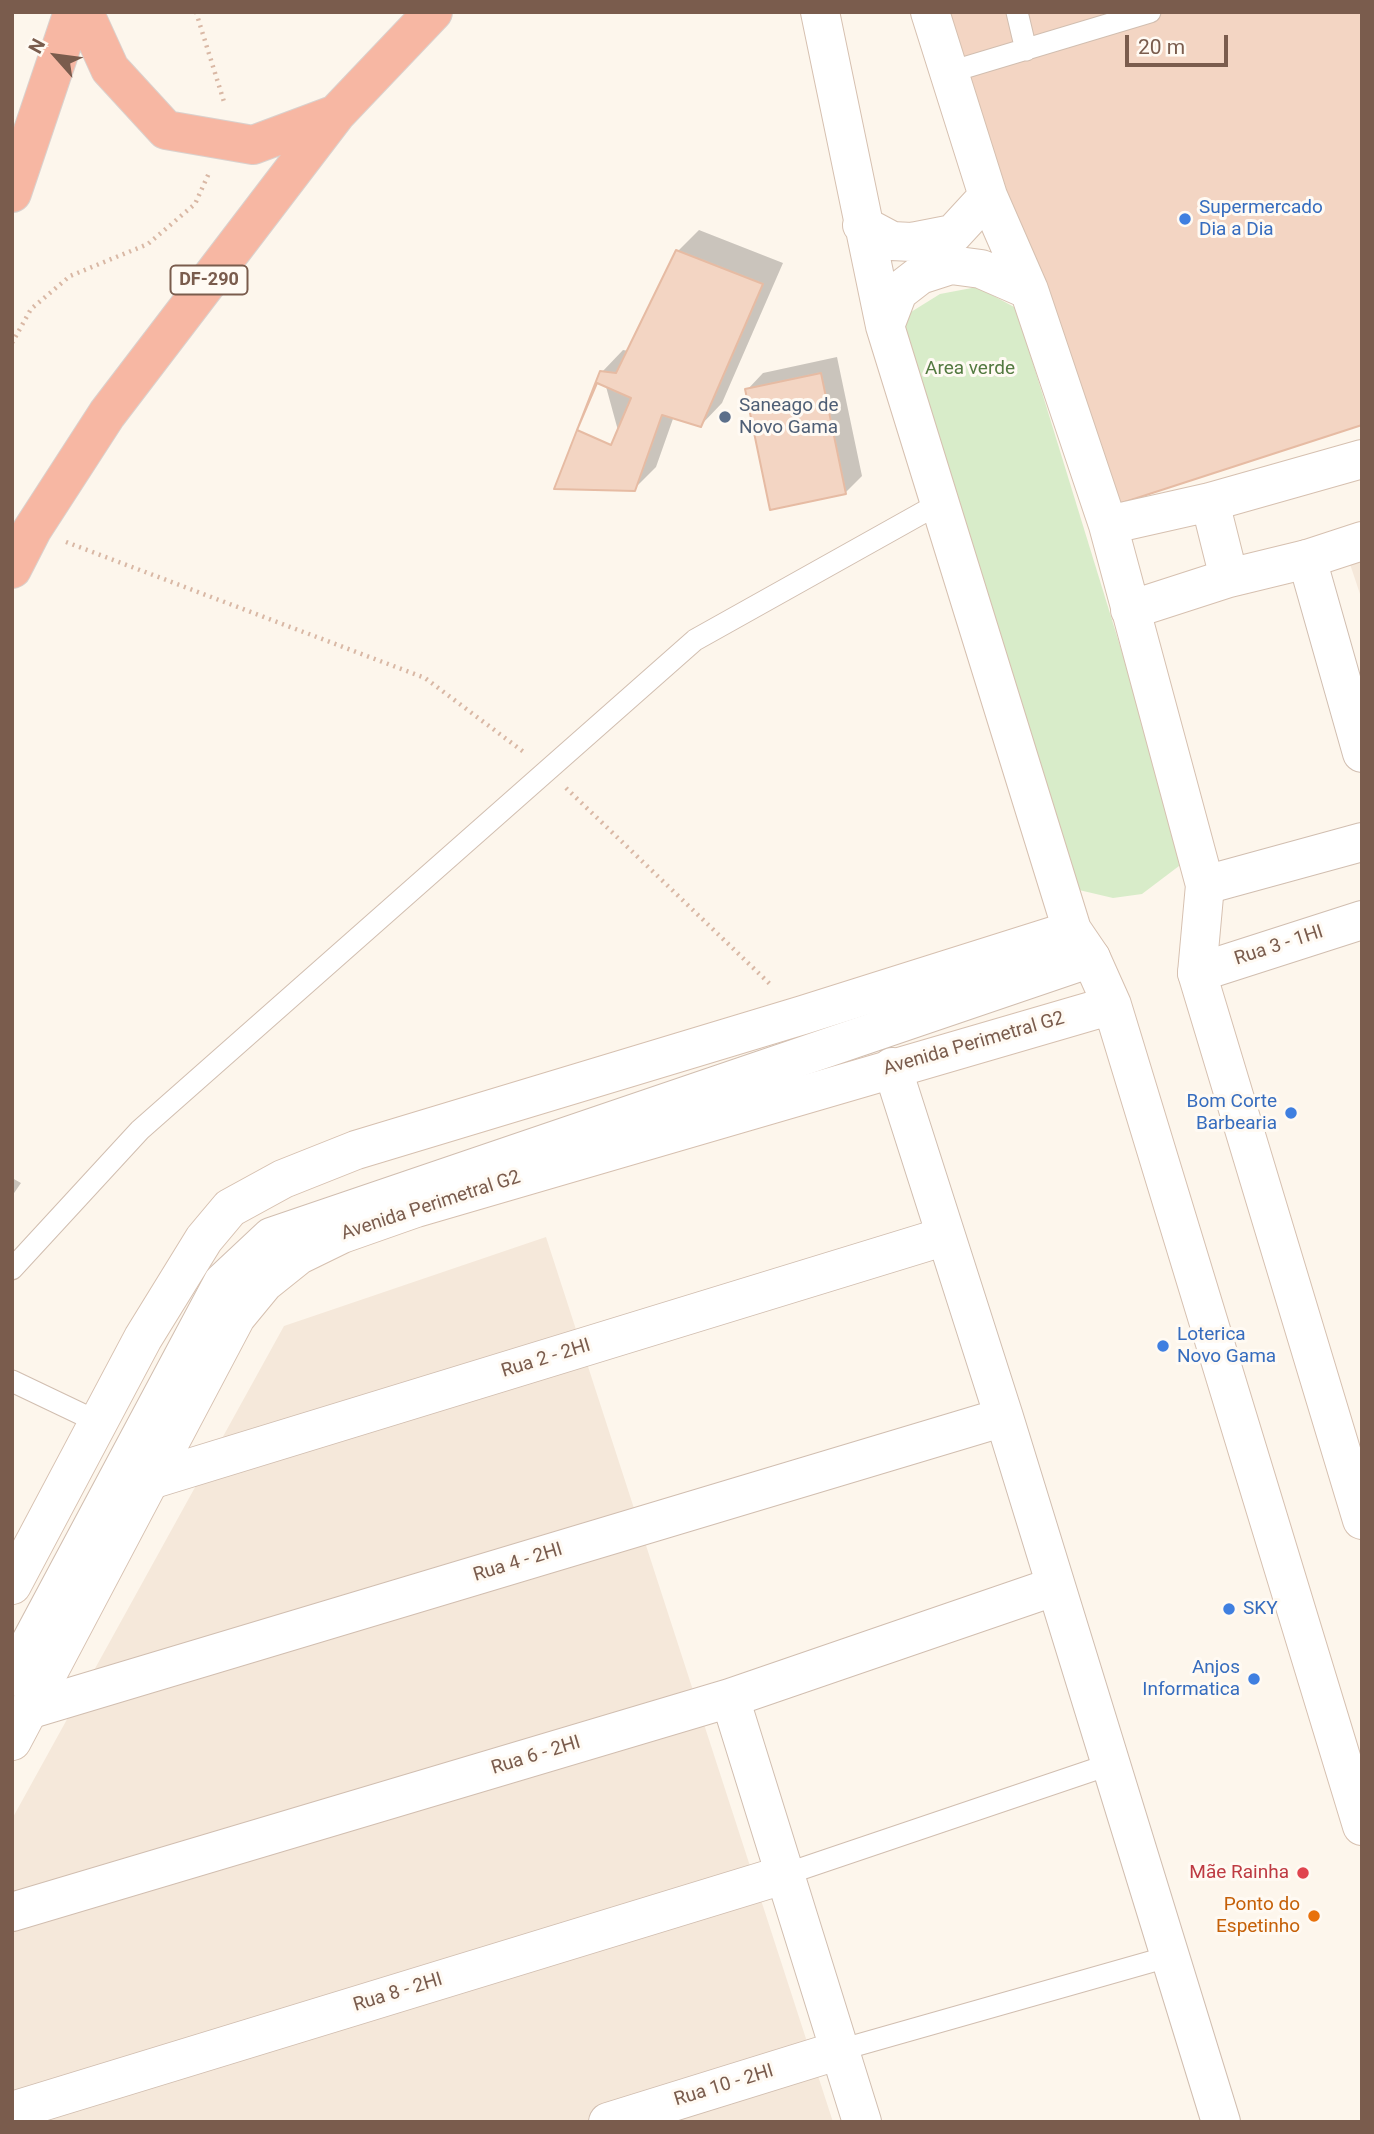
<!DOCTYPE html>
<meta charset="utf-8">
<style>
body{margin:0}
#map{position:relative;width:1374px;height:2134px;overflow:hidden;background:#fdf6ec;font-family:Roboto,sans-serif}
canvas{display:block}
.frame{position:absolute;inset:0;border:14px solid #7a5c4d;pointer-events:none}
.north{position:absolute;left:21px;top:21px;width:70px;height:70px;-webkit-text-stroke:5px #fffaf3;paint-order:stroke;rotate:298deg;font-size:19px;font-weight:700;line-height:28px;text-align:center;color:#7a5c4d}
.north::after{content:'';display:block;margin:auto;width:24px;height:32px;background:#7a5c4d;clip-path:polygon(50% 0,100% 100%,50% 72%,0 100%)}
.scale{position:absolute;left:1125px;top:35px;width:103px;height:32px;box-sizing:border-box;border:4px solid #7a5c4d;border-top:0;padding-left:9px;font-size:21px;line-height:24px;white-space:nowrap;color:#7a5c4d;-webkit-text-stroke:5px #fffaf3;paint-order:stroke}
</style>
<div id="map">
<canvas width="1374" height="2134"></canvas>
<div class="frame"></div>
<div class="north">N</div>
<div class="scale">20 m</div>
</div>
<script>
const g = document.querySelector('canvas').getContext('2d');
g.lineJoin = 'round';
function paint(path, color) {
  g.fillStyle = color;
  g.fill(path, 'evenodd');
}
function toPath(rows) {
  const path = new Path2D();
  for (const r of rows) {
    path.moveTo(r[0], r[1]);
    for (let i = 2; i < r.length; i += 2) path.lineTo(r[i], r[i + 1]);
  }
  return path;
}
function trace(path, color, width, dash) {
  g.strokeStyle = color;
  g.lineWidth = width;
  g.lineCap = dash ? 'butt' : 'round';
  g.setLineDash(dash || []);
  g.stroke(path);
}
function drawText(font, color, halo, rows, align = 'center') {
  g.font = font + ' Roboto,sans-serif';
  g.lineWidth = 6;
  g.setLineDash([]);
  g.textBaseline = 'middle';
  g.strokeStyle = halo;
  g.fillStyle = color;
  for (const [text, x, y, turn = 0] of rows) {
    g.save();
    g.translate(x, y);
    g.rotate((+turn || 0) * Math.PI / 180);
    g.textAlign = isNaN(turn) ? turn : align;
    if (halo) g.strokeText(text, 0, 0);
    g.fillText(text, 0, 0);
    g.restore();
  }
}
paint(toPath([
 [1362,561,1362,600,1350,564],
 [546,1237,833,2122,12,2122,12,1819,284,1326]
]), '#f5e8da');
paint(toPath([
 [977,287,1016,308,1177,831,1179,866,1142,894,1113,898,1079,890,897,343,911,312,940,294]
]), '#d8ecc9');
paint(toPath([
 [699,230,783,263,722,403,701,425,674,416,656,467,634,489,602,372,623,350,629,351,678,251],
 [837,357,862,476,846,492,747,390,763,373],
 [12,1178,21,1183,12,1196]
]), '#0003');
const building = toPath([
 [942,12,1362,12,1362,425,1103,509,942,12],
 [676,250,763,284,701,427,662,415,635,491,554,489,600,371,616,373,676,250],
 [821,373,846,494,770,510,745,389,821,373],
 [597,383,631,398,611,445,577,430,597,383]
]);
paint(building, '#f3d5c3');
trace(building, '#e6bba3', 2);
const lane = toPath([
 [1017,12,1026,50],
 [950,72,1150,12],
 [12,1269,140,1130,695,640,940,503],
 [12,1381,98,1422],
 [783,1875,1111,1764],
 [840,2050,1171,1956]
]);
const street = toPath([
 [1307,559,1362,753],
 [1205,885,1362,842],
 [1197,973,1362,920],
 [892,1067,1004,1417,1221,2122],
 [147,1481,946,1236],
 [12,1677,223,1282,271,1237,1091,958],
 [730,1698,862,2122],
 [31,1709,1004,1417],
 [12,1912,730,1698,1056,1586],
 [12,2111,783,1875],
 [608,2122,840,2050]
]);
const secondary = toPath([
 [820,12,885,326,1072,930,1091,958,1112,1005,1362,1826],
 [930,12,988,196,1029,290,1108,525,1205,885,1197,973,1362,1520],
 [862,225,892,241,912,242,953,234,988,196],
 [885,326,898,292,920,275,951,265,981,269,1029,290],
 [1210,502,1229,578],
 [1108,525,1210,502,1362,459],
 [1130,610,1229,578,1307,559,1362,541],
 [12,1585,143,1338,204,1239,230,1208,283,1179,356,1150,803,1015,1072,930],
 [12,1741,236,1317,264,1283,299,1255,342,1234,416,1208,1112,1005]
]);
const highway = toPath([
 [84,12,110,69,166,130,253,145,336,114],
 [12,193,73,12],
 [12,569,32,530,107,414,336,114,433,12]
]);
trace(lane, '#d1beb0', 23);
trace(street, '#d1beb0', 40);
trace(secondary, '#d6c0b0', 40);
trace(highway, '#dad1cd', 40);
trace(toPath([
 [196,12,225,105],
 [12,343,31,309,70,276,148,244,195,204,209,173],
 [66,542,425,678,525,753],
 [566,788,772,986]
]), '#d9b8a5', 4.5, [2, 5]);
trace(lane, '#fff', 21);
trace(street, '#fff', 38);
trace(secondary, '#fff', 38);
trace(highway, '#f7b7a3', 38);
for (const [x, y, r, color] of [
 [1185,219,7,"#3f7fe0"],
 [725,417,7,"#5c6f8a"],
 [1291,1113,7,"#3f7fe0"],
 [1163,1346,7,"#3f7fe0"],
 [1229,1609,7,"#3f7fe0"],
 [1254,1679,7,"#3f7fe0"],
 [1303,1873,7,"#e0444e"],
 [1314,1916,7,"#e8710a"]
]) {
  const dot = new Path2D();
  dot.arc(x, y, r, 0, 2 * Math.PI);
  g.fillStyle = color;
  g.fill(dot);
  trace(dot, '#fffaf3', 2.5);
}
for (const [x, y, w] of [
 [209,280,77]
]) {
  const box = new Path2D();
  box.roundRect(x - w / 2, y - 14.5, w, 29, 5);
  g.fillStyle = '#fffaf3';
  g.fill(box);
  trace(box, '#7a5c4d', 2);
}
drawText('bold 18px', '#7a5c4d', null, [
 ["DF-290",209,280]
]);
drawText('19px', '#366cbe', '#fffaf3', [
 ["Supermercado",1199,208],
 ["Dia a Dia",1199,230],
 ["Bom Corte",1277,1102,"right"],
 ["Barbearia",1277,1124,"right"],
 ["Loterica",1177,1335],
 ["Novo Gama",1177,1357],
 ["SKY",1243,1609],
 ["Anjos",1240,1668,"right"],
 ["Informatica",1240,1690,"right"]
], 'left');
drawText('19px', '#537a41', '#fffaf3', [
 ["Area verde",970,369]
]);
drawText('19px', '#4e5e75', '#fffaf3', [
 ["Saneago de",739,406],
 ["Novo Gama",739,428]
], 'left');
drawText('19px', '#7a5c4d', '#fffaf3', [
 ["Rua 3 - 1HI",1279,946,-18],
 ["Avenida Perimetral G2",974,1044,-16],
 ["Avenida Perimetral G2",431,1206,-18],
 ["Rua 2 - 2HI",546,1359,-17],
 ["Rua 4 - 2HI",518,1563,-17],
 ["Rua 6 - 2HI",536,1756,-17],
 ["Rua 8 - 2HI",398,1993,-17],
 ["Rua 10 - 2HI",724,2086,-17]
]);
drawText('19px', '#be3a42', '#fffaf3', [
 ["Mãe Rainha",1289,1873]
], 'right');
drawText('19px', '#c56008', '#fffaf3', [
 ["Ponto do",1300,1905],
 ["Espetinho",1300,1927]
], 'right');
</script>
